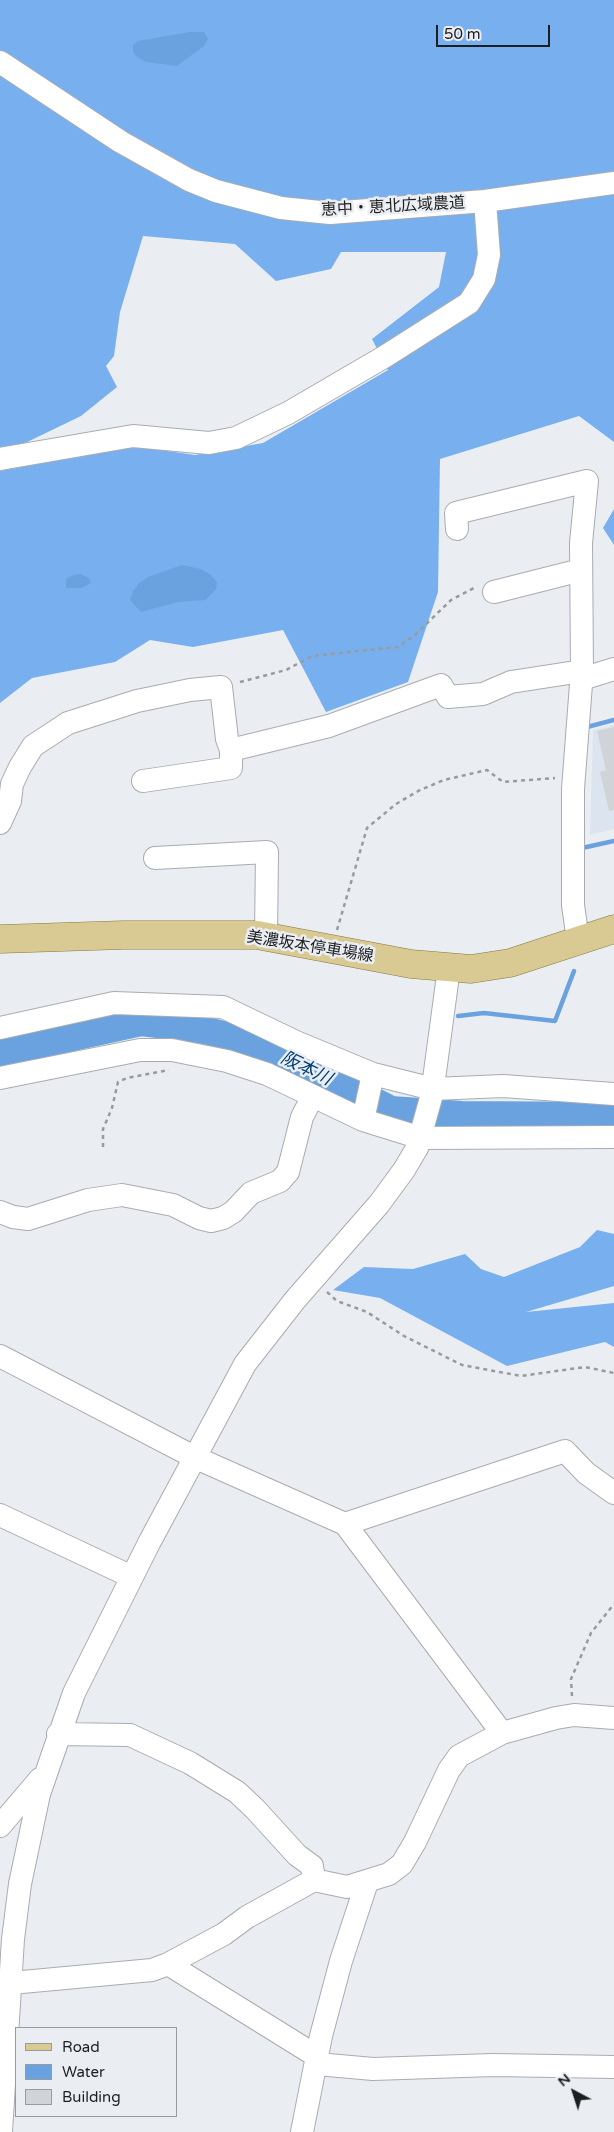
<!DOCTYPE html>
<meta charset="utf-8">
<style>
body{margin:0}
#map{position:relative;width:614px;height:2132px;overflow:hidden;background:#eaeef3;font-family:"Varela Round",sans-serif}
canvas{display:block}
.legend{position:absolute;left:15px;top:2027px;width:162px;height:90px;box-sizing:border-box;background:#eaeef3;border:1px solid #989b9f;margin:0;padding:6px 9px;list-style:none;font-size:15px;color:#1d1e20}
.legend li{display:flex;align-items:center;gap:10px;height:25px}
.legend b{width:25px;border:1px solid #989b9f}
.north{position:absolute;left:549px;top:2067px;width:50px;height:50px;-webkit-text-stroke:4px #eaeef3;paint-order:stroke;rotate:320deg;font-size:14px;font-weight:700;line-height:20px;text-align:center;color:#1d1e20}
.north::after{content:'';display:block;margin:auto;width:18px;height:22px;background:#1d1e20;clip-path:polygon(50% 0,100% 100%,50% 72%,0 100%)}
.scale{position:absolute;left:436px;top:25px;width:114px;height:22px;box-sizing:border-box;border:2px solid #1d1e20;border-top:0;padding-left:6px;font-size:15px;line-height:18px;white-space:nowrap;color:#1d1e20;-webkit-text-stroke:4px #eaeef3;paint-order:stroke}
</style>
<div id="map">
<canvas width="614" height="2132"></canvas>
<ul class="legend">
<li><b style="height:6px;background:#d9c993"></b>Road</li>
<li><b style="height:14px;background:#6aa2df"></b>Water</li>
<li><b style="height:14px;background:#d0d4d9"></b>Building</li>
</ul>
<div class="north">N</div>
<div class="scale">50 m</div>
</div>
<script>
const g = document.querySelector('canvas').getContext('2d');
g.lineJoin = 'round';
function paint(path, color) {
  g.fillStyle = color;
  g.fill(path, 'evenodd');
}
function toPath(rows) {
  const path = new Path2D();
  for (const r of rows) {
    path.moveTo(r[0], r[1]);
    for (let i = 2; i < r.length; i += 2) path.lineTo(r[i], r[i + 1]);
  }
  return path;
}
function trace(path, color, width, dash) {
  g.strokeStyle = color;
  g.lineWidth = width;
  g.lineCap = dash ? 'butt' : 'round';
  g.setLineDash(dash || []);
  g.stroke(path);
}
function drawText(font, color, halo, rows, align = 'center') {
  g.font = font + ' "Varela Round","Noto Sans JP",sans-serif';
  g.lineWidth = 5;
  g.setLineDash([]);
  g.textBaseline = 'middle';
  g.strokeStyle = halo;
  g.fillStyle = color;
  for (const [text, x, y, turn = 0] of rows) {
    g.save();
    g.translate(x, y);
    g.rotate((+turn || 0) * Math.PI / 180);
    g.textAlign = isNaN(turn) ? turn : align;
    if (halo) g.strokeText(text, 0, 0);
    g.fillText(text, 0, 0);
    g.restore();
  }
}
paint(toPath([
 [614,725,614,829,590,835,593,730]
]), '#dbe4ef');
paint(toPath([
 [0,0,614,0,614,442,579,416,440,459,438,592,408,682,326,712,283,630,193,647,150,640,115,662,32,678,0,703,0,471,133,446,195,455,263,443,388,370,372,339,439,287,446,252,341,252,331,269,276,281,235,244,143,236,120,312,114,356,106,366,117,387,81,416,19,446,0,449],
 [614,509,614,545,603,528],
 [597,1230,614,1234,614,1286,526,1312,614,1303,614,1347,605,1342,507,1366,380,1298,333,1290,364,1267,413,1269,465,1254,481,1269,504,1277,580,1247]
]), '#78b0ef');
paint(toPath([
 [190,32,204,32,208,39,204,46,177,66,146,62,137,57,133,52,133,45,138,41],
 [182,565,201,569,211,575,217,582,216,589,206,600,178,602,141,612,130,600,133,591,139,583,148,577],
 [81,574,89,578,91,583,82,588,66,588,66,579,73,575]
]), '#6aa2df');
trace(toPath([
 [586,730,587,727,614,720],
 [582,848,614,841],
 [458,1016,484,1013,555,1021,574,971]
]), '#6aa2df', 4.5);
trace(toPath([
 [0,1053,141,1022,199,1029,249,1041,307,1067,391,1110,462,1115,614,1116]
]), '#6aa2df', 28);
paint(toPath([
 [614,727,614,810,609,811,600,772,606,770,597,731]
]), '#d0d4d9');
const minor = toPath([
 [0,62,121,142,189,180,216,191,281,208,330,213,485,201,614,183],
 [0,459,133,436,209,443,236,438,288,413,384,357,469,303,484,279,489,255,485,201],
 [457,529,456,513,587,481,581,543,582,671,573,789,573,905,578,940],
 [494,592,581,570],
 [582,679,614,669],
 [143,781,231,768,231,750],
 [0,823,10,801,12,784,20,767,33,746,68,723,137,701,190,690,221,687,227,739,231,750,329,726,441,685,448,697,483,694,511,682,582,671],
 [155,858,267,852,266,937],
 [0,1028,114,1003,223,1007,296,1042,373,1074,433,1089,503,1086,614,1094],
 [0,1078,140,1050,172,1050,227,1061,267,1074,313,1096],
 [363,1120,373,1074],
 [0,1212,13,1217,28,1219,88,1200,122,1195,173,1205,199,1218,211,1221,223,1218,233,1212,251,1193,280,1181,288,1172,302,1117,313,1096,363,1120,421,1138,614,1137],
 [0,1356,194,1457,345,1524,502,1733],
 [0,1515,132,1577],
 [345,1524,565,1451,586,1473,614,1493],
 [58,1734,130,1735,190,1763,237,1792,255,1809,297,1855,312,1866,314,1880],
 [0,1826,40,1779],
 [168,1964,318,2057],
 [0,1984,152,1970,168,1964,224,1934,247,1917,314,1880,347,1887,389,1874,402,1864,415,1842,449,1770,459,1756,502,1733,556,1718,574,1715,614,1718],
 [317,2064,373,2069,493,2065,614,2067],
 [1,2132,13,1939,20,1884,39,1794,74,1693,149,1543,245,1364,295,1300,379,1204,404,1170,417,1148,432,1094,449,968],
 [302,2132,321,2036,341,1961,367,1882]
]);
const major = toPath([
 [0,939,124,935,257,935,411,964,471,969,510,963,614,929]
]);
trace(minor, '#a8acb1', 24);
trace(major, '#87763c', 29);
trace(toPath([
 [240,682,286,670,312,656,398,647,415,635,451,600,474,588],
 [337,930,367,828,396,804,420,790,444,780,487,770,503,782,555,778],
 [103,1147,103,1129,112,1108,118,1082,127,1078,169,1070],
 [327,1292,337,1301,367,1312,404,1336,462,1365,521,1376,585,1367,614,1373],
 [572,1696,571,1679,591,1633,614,1604]
]), '#989b9e', 2.5, [4, 4]);
trace(minor, '#fff', 22);
trace(major, '#d9c993', 28);
drawText('16px', '#1d1e20', '#eaeef3', [
 ["恵中・恵北広域農道",393,207,-3],
 ["美濃坂本停車場線",310,947,9]
]);
drawText('italic 18px', '#004077', '#eaeef3', [
 ["阪本川",306,1069,26]
]);
</script>
